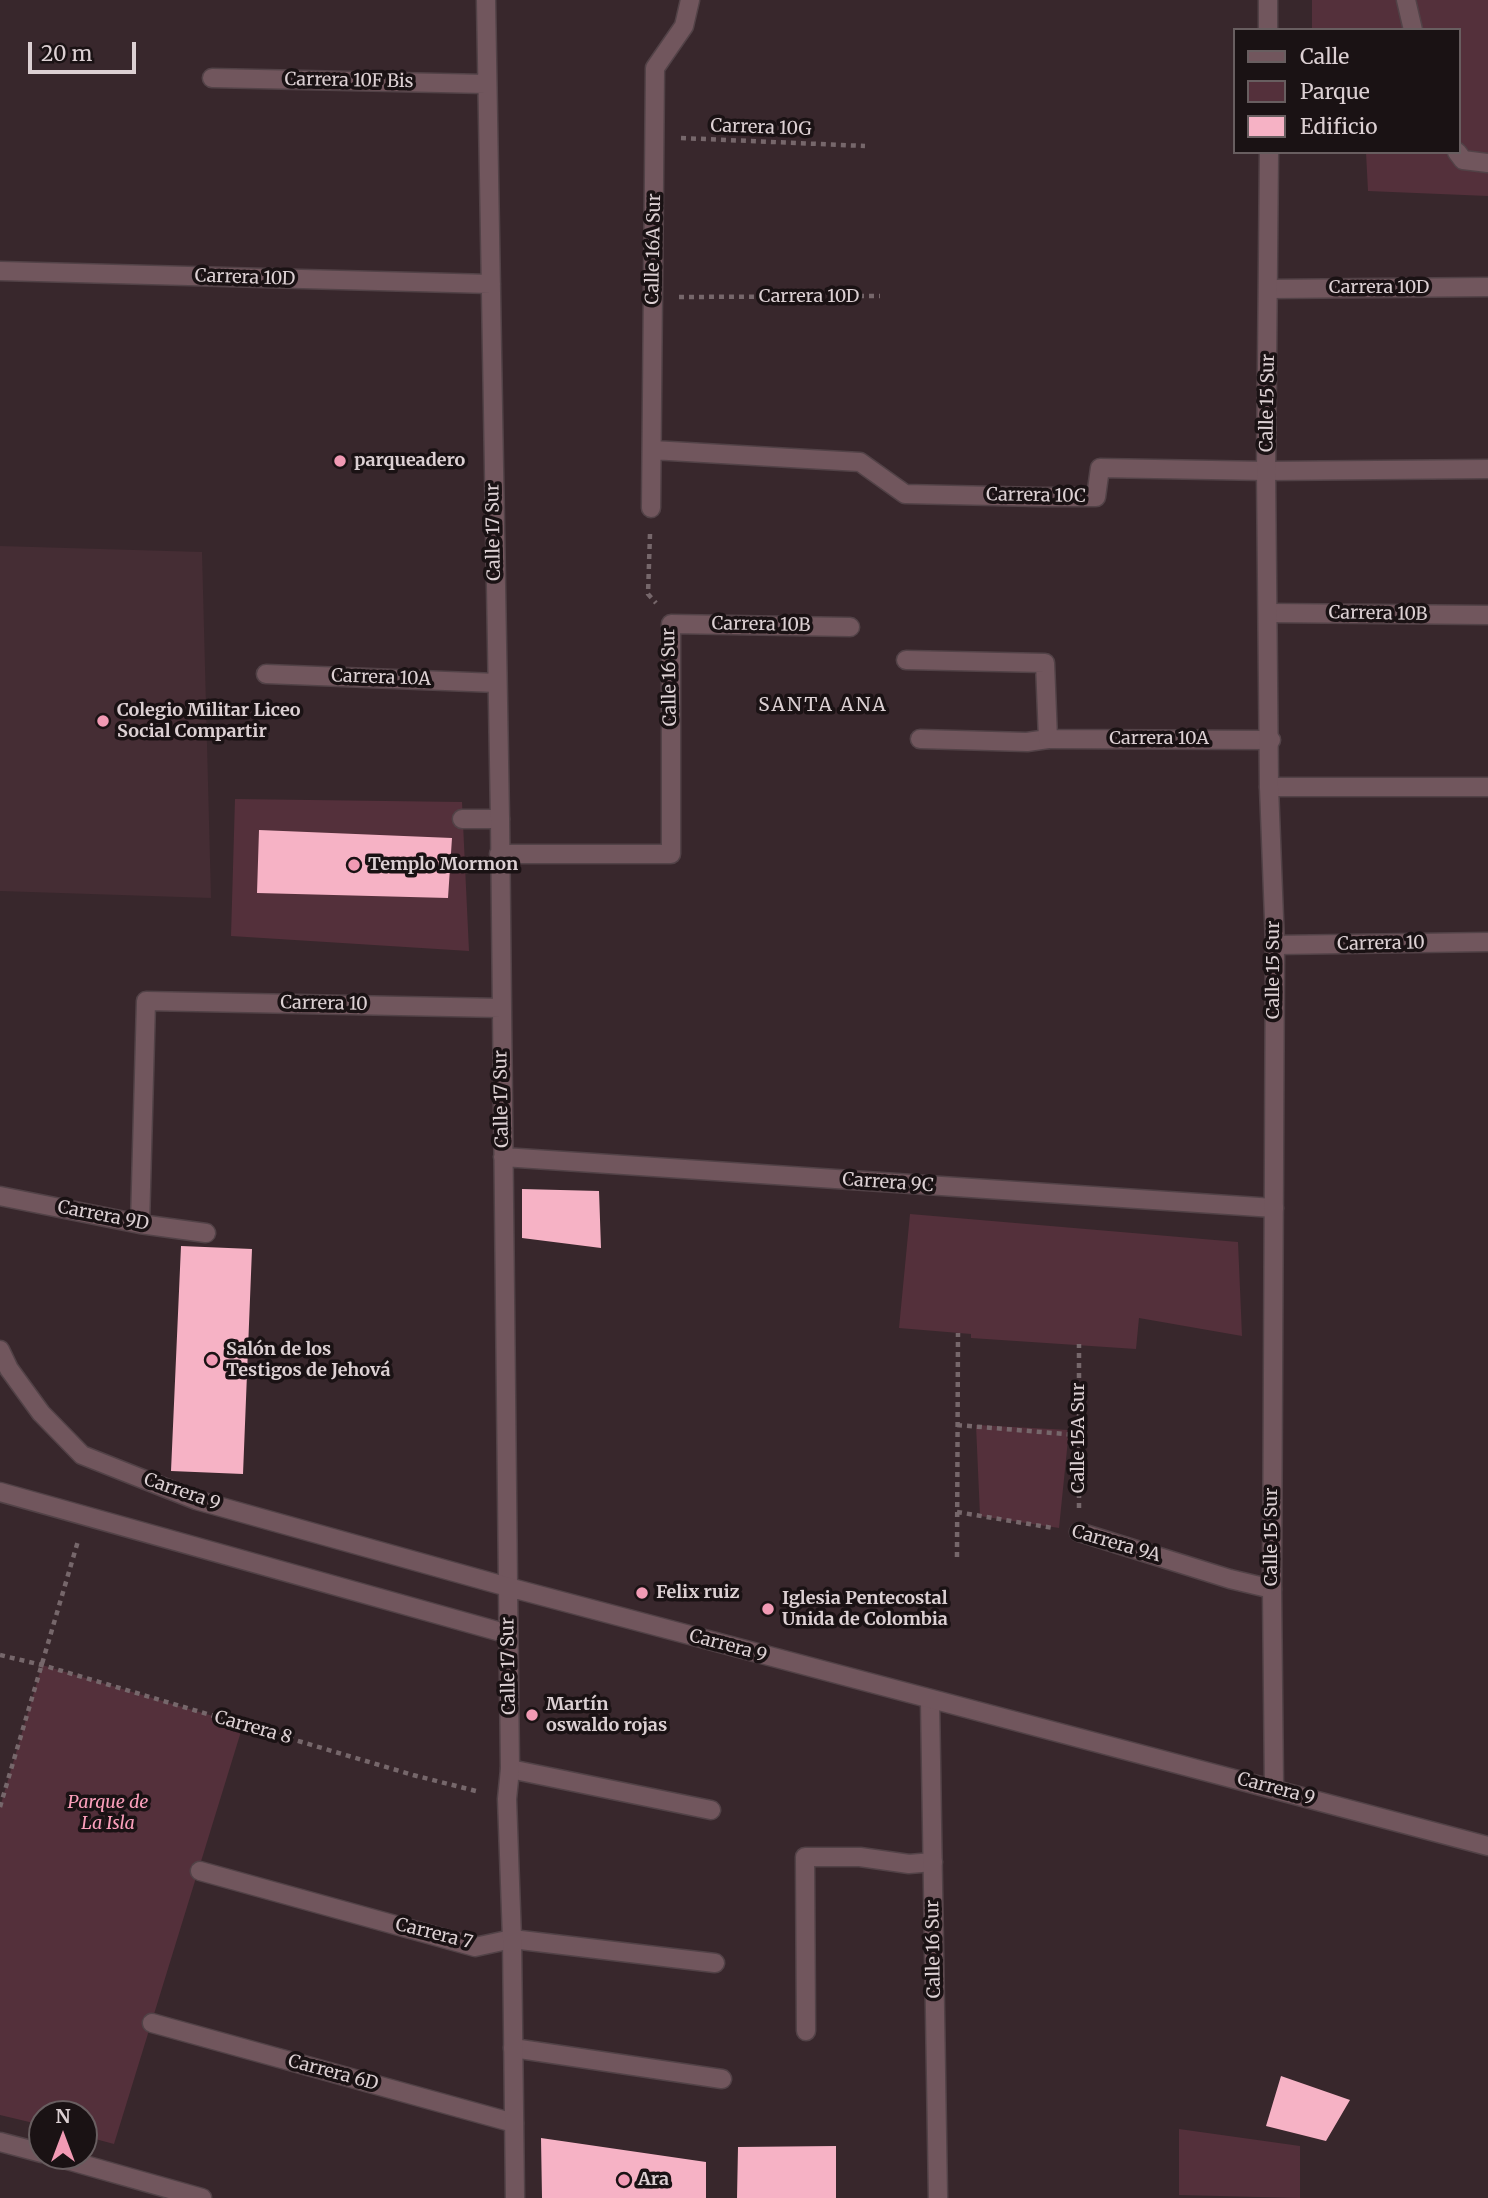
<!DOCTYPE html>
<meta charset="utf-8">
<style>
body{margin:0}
#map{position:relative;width:1488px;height:2198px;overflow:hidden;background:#38272c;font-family:Merriweather,serif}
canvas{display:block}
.legend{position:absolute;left:1233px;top:28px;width:228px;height:126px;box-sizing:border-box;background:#1a1214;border:2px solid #685e60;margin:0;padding:9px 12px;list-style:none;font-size:21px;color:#dcd0d3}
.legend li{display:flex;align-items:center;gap:14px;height:35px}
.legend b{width:35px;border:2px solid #685e60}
.north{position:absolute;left:28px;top:2100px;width:70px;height:70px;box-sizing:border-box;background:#1a1214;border:2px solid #685e60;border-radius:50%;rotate:0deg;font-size:19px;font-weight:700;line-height:28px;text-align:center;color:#dcd0d3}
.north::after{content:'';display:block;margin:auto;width:24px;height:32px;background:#f19ab4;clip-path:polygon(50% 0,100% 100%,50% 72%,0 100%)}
.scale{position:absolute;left:28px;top:42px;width:108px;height:32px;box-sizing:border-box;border:4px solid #dcd0d3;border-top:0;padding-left:9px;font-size:21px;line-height:24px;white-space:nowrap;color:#dcd0d3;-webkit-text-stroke:5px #1a1214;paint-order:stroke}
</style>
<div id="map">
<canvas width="1488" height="2198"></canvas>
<ul class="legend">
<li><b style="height:9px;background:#71565d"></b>Calle</li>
<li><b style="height:19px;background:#54303b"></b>Parque</li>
<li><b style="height:19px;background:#f6b2c5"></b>Edificio</li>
</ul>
<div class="north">N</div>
<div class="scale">20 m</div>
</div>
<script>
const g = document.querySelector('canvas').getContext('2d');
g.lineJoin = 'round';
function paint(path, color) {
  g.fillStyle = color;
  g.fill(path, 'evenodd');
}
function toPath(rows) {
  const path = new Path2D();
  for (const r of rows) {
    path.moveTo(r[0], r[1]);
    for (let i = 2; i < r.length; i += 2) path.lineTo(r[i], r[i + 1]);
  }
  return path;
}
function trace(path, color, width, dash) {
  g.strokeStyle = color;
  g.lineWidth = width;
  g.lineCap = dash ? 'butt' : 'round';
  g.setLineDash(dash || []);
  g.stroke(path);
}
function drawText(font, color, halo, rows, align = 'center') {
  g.font = font + ' Merriweather,serif';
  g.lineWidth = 7;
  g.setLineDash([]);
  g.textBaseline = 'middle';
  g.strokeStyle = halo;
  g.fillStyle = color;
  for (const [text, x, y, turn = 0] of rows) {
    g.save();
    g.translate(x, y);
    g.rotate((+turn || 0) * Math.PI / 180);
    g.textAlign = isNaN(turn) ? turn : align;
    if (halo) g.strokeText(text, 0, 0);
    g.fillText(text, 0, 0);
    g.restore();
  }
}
paint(toPath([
 [0,546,202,552,211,898,0,891]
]), '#452d34');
paint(toPath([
 [1312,0,1488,0,1488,196,1368,191,1366,152,1458,152,1458,30,1312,30],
 [235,799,462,802,469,951,231,936],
 [910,1214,1238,1242,1242,1336,1139,1318,1136,1349,971,1338,971,1334,899,1328],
 [976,1425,1069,1430,1059,1528,980,1516],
 [42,1665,243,1725,114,2144,84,2136,84,2114,42,2114,42,2125,0,2115,0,1807],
 [1179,2129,1300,2146,1300,2198,1179,2195]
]), '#54303b');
paint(toPath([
 [259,830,452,838,448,898,257,893],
 [522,1189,599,1191,601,1248,522,1238],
 [181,1246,252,1249,243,1474,171,1471],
 [1281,2076,1350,2100,1326,2141,1266,2126],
 [541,2138,706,2162,706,2198,542,2198],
 [836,2146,836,2198,737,2198,738,2147]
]), '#f6b2c5');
const service = toPath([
 [1406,0,1413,30],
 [1457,152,1463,160,1488,163],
 [920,739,1027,742,1048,739],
 [462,819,500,819],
 [1079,1532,1230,1579,1272,1589],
 [806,2031,805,1857,860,1857,909,1864,933,1862]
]);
const minor = toPath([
 [486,0,500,819,508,1587],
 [212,78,486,84],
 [0,271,491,284],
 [1269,289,1488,287],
 [652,450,860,462,905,494,1040,497,1096,497,1100,468,1266,471,1488,469],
 [651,508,655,68,684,26,690,0],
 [1269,613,1488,615],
 [906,660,1045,663,1048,739,1271,740],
 [266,674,497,683],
 [1269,787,1488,787],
 [499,854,671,854,671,624,850,627],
 [1275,945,1488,942],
 [503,1157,1274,1208],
 [0,1196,140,1224,206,1233],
 [140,1224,146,1001,501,1008],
 [930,1700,938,2198],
 [510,1769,711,1810],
 [200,1871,475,1947,512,1939,715,1963],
 [152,2023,514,2123],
 [513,2048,722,2079],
 [0,2142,42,2153],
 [53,2156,202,2198]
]);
const tertiary = toPath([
 [1268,0,1268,30],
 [1269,152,1266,471,1269,787,1275,945,1272,1589,1274,1789],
 [0,1350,9,1369,41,1413,82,1455,196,1500,508,1587,1488,1846],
 [0,1492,508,1634],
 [508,1587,510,1769,507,1799,512,1939,515,2198]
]);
trace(service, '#524247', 21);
trace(minor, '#524247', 21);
trace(tertiary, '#524247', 21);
trace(toPath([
 [681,138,865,146],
 [679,297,880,296],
 [650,534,648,594,656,603],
 [957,1425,1077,1435],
 [1079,1508,1079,1344],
 [957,1512,1053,1528],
 [957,1557,958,1333],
 [0,1655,42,1665,413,1775,480,1792],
 [0,1807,78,1541]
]), '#76676b', 4.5, [5, 5]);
trace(service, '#71565d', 18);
trace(minor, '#71565d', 18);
trace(tertiary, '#71565d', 18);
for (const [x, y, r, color] of [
 [340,461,7,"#f19ab4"],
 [103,721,7,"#f19ab4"],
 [354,865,7,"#f19ab4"],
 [212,1360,7,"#f19ab4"],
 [642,1593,7,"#f19ab4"],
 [768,1609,7,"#f19ab4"],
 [532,1715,7,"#f19ab4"],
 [624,2180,7,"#f19ab4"]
]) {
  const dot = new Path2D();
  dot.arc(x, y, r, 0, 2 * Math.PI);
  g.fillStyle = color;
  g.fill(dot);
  trace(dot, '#1a1214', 2.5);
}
drawText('18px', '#dcd0d3', '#1a1214', [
 ["Carrera 10F Bis",349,81,1],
 ["Carrera 10G",761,128,2],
 ["Calle 16A Sur",654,249,-89],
 ["Carrera 10D",245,278,2],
 ["Carrera 10D",1379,288],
 ["Carrera 10D",809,297],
 ["Calle 15 Sur",1268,403,-89],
 ["Carrera 10C",1036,496,1],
 ["Calle 17 Sur",494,532,-91],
 ["Carrera 10B",1378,614,1],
 ["Carrera 10B",761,625,1],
 ["Calle 16 Sur",670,677,-91],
 ["Carrera 10A",381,678,2],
 ["Carrera 10A",1159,739],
 ["Carrera 10",1381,944,-1],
 ["Calle 15 Sur",1274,970,-90],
 ["Carrera 10",324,1004,1],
 ["Calle 17 Sur",502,1099,-91],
 ["Carrera 9C",888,1183,4],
 ["Carrera 9D",103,1216,11],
 ["Calle 15A Sur",1079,1438,-90],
 ["Carrera 9",182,1492,19],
 ["Calle 15 Sur",1272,1537,-90],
 ["Carrera 9A",1116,1544,16],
 ["Carrera 9",728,1646,15],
 ["Calle 17 Sur",509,1666,-91],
 ["Carrera 8",253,1728,16],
 ["Carrera 9",1276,1789,15],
 ["Carrera 7",434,1934,14],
 ["Calle 16 Sur",934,1949,-91],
 ["Carrera 6D",333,2073,15]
]);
drawText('bold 18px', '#dcd0d3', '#1a1214', [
 ["parqueadero",354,461],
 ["Colegio Militar Liceo",117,711],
 ["Social Compartir",117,732],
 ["Templo Mormon",368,865],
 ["Salón de los",226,1350],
 ["Testigos de Jehová",226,1371],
 ["Felix ruiz",656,1593],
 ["Iglesia Pentecostal",782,1599],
 ["Unida de Colombia",782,1620],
 ["Martín",546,1705],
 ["oswaldo rojas",546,1726],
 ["Ara",638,2180]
], 'left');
drawText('italic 18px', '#fb9fbb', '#1a1214', [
 ["Parque de",108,1803],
 ["La Isla",108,1824]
]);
g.letterSpacing = '2px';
drawText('19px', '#dcd0d3', '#1a1214', [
 ["SANTA ANA",823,706]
]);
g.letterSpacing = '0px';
</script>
